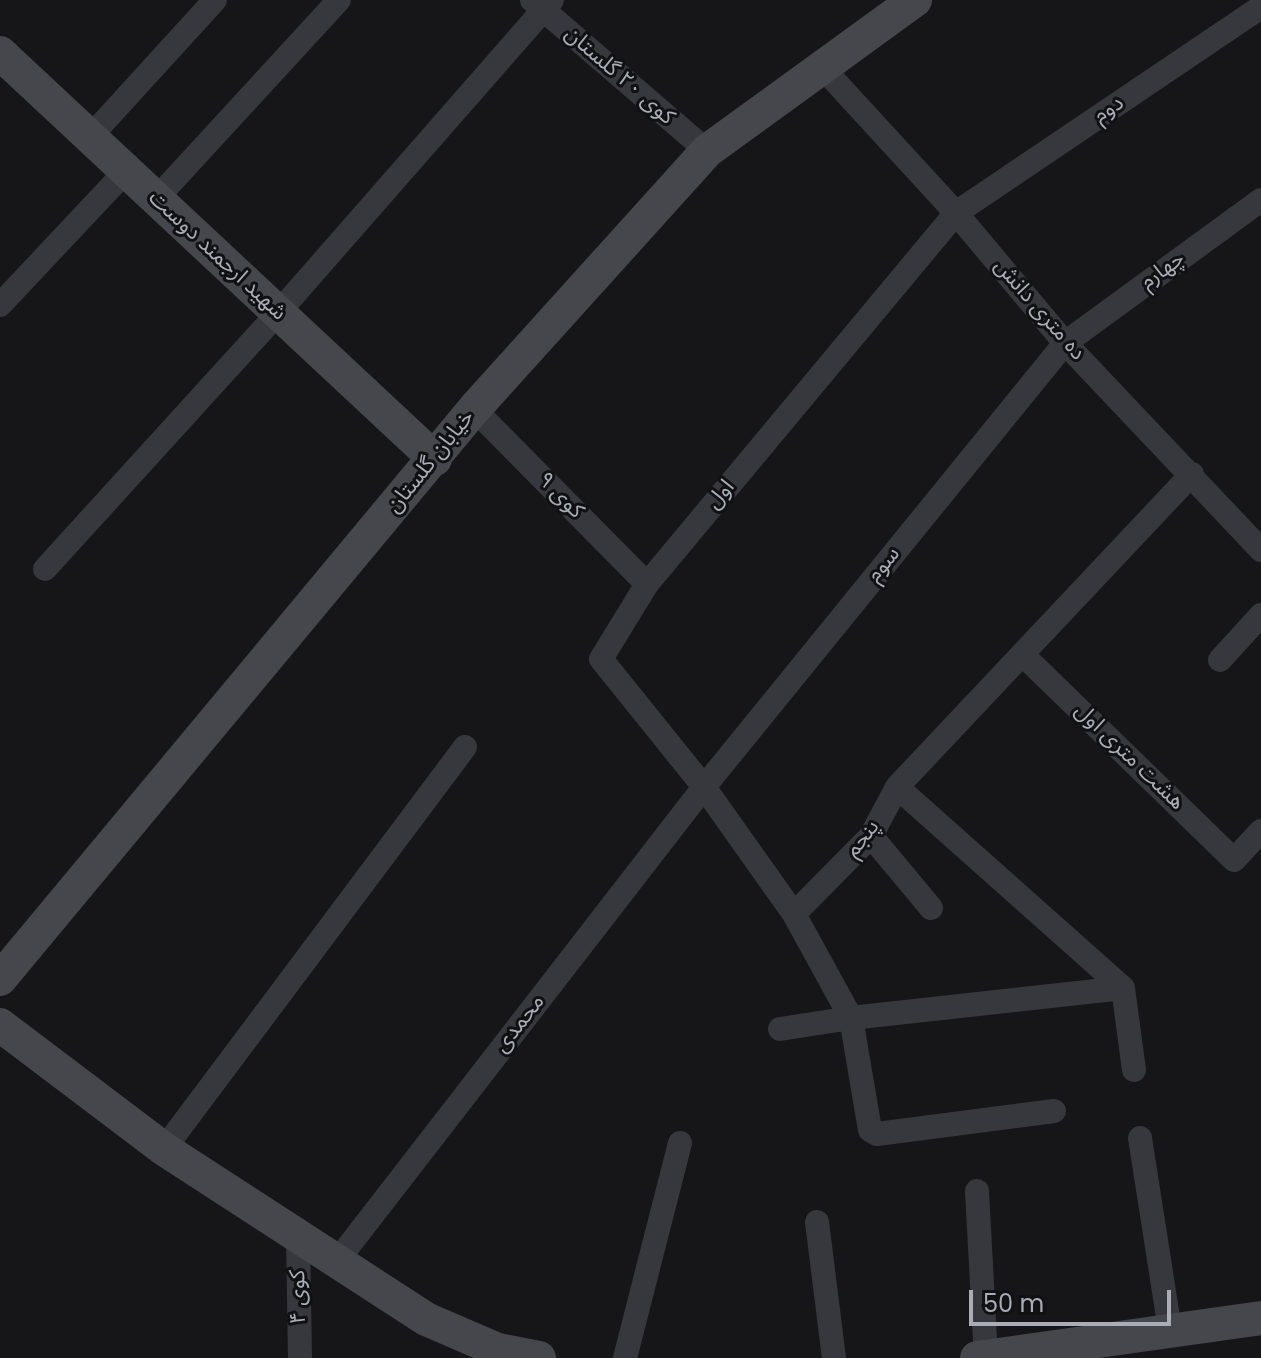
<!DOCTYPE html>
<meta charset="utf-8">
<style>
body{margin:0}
#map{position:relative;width:1261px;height:1358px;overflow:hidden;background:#161618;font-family:Poppins,sans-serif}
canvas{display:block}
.scale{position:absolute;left:969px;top:1290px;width:202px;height:36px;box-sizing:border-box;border:4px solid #a8adb8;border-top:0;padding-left:10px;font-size:24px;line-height:28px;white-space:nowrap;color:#a8adb8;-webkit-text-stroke:6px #111113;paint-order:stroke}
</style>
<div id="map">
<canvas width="1261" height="1358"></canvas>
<div class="scale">50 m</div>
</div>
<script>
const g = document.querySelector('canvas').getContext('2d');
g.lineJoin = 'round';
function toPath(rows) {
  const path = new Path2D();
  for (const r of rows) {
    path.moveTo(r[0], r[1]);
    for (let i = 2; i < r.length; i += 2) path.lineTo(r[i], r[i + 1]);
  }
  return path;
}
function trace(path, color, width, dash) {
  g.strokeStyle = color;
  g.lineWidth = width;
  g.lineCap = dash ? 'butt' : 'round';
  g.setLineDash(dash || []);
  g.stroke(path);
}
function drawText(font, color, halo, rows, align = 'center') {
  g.font = font + ' Poppins,"Noto Sans Arabic",sans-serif';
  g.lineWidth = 6;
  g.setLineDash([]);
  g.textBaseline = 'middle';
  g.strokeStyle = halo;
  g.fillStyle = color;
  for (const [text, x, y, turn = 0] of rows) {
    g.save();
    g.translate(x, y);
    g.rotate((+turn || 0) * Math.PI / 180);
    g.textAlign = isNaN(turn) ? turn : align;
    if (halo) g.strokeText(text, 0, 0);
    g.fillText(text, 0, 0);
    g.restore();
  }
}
trace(toPath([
 [532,0,707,151],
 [821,66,956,213,1065,343,1261,550],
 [90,137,215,0],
 [156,199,339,0],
 [0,305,126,171],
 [474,409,647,584],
 [45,569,278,313,552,0],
 [1023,655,1234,860,1261,831],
 [1220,660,1261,615],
 [897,787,1123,988,1134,1070],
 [871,836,931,908],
 [794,914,871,836,897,787,1192,474],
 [1123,988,851,1018,794,914,704,787,601,659,647,584,956,213,1261,7],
 [780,1029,851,1018,870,1130,877,1134,1054,1111],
 [1140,1138,1170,1330],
 [164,1149,465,747],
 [977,1191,986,1358],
 [817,1222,834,1358],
 [298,1236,300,1358],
 [337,1261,704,787,1065,343,1261,200],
 [625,1358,680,1143]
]), '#37383d', 24);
trace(toPath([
 [0,53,435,459],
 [0,979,474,409,707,151,915,0],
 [0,1025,164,1149,426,1319,498,1350,539,1358],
 [977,1358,1261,1318]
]), '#45474d', 34);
drawText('22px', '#a8adb8', '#111113', [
 ["کوی ۲۰ گلستان",619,76,41],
 ["دوم",1109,110,-34],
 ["شهید ارجمند دوست",217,256,43],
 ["چهارم",1163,271,-36],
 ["ده متری دانش",1039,310,49],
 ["خیابان گلستان",431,462,-51],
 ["اول",721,495,-50],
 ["کوی ۹",560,496,45],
 ["سوم",884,565,-51],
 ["هشت متری اول",1129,757,44],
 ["پنجم",863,839,-52],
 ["محمدی",520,1024,-52],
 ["کوی ۴",299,1297,-91]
]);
</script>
